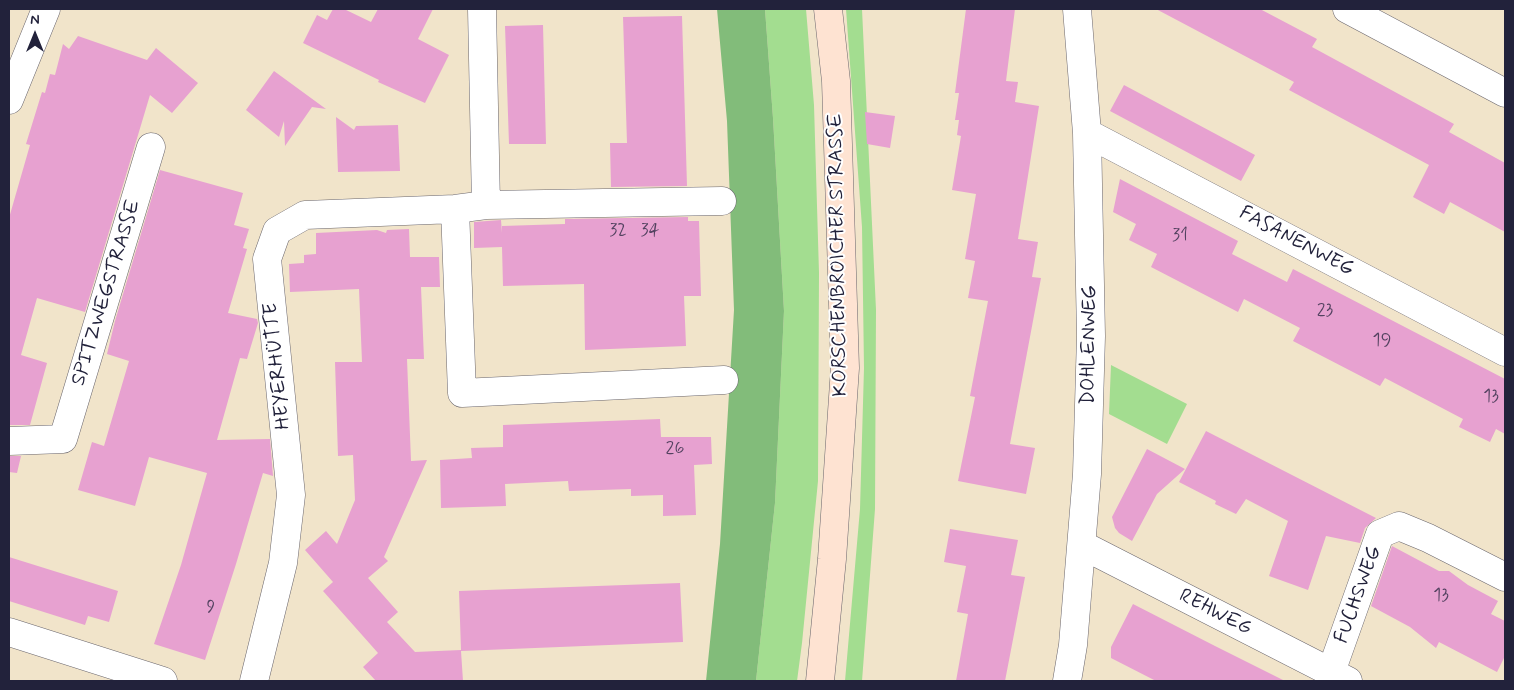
<!DOCTYPE html>
<meta charset="utf-8">
<style>
body{margin:0}
#map{position:relative;width:1514px;height:690px;overflow:hidden;background:#f1e4ca;font-family:Mynerve,sans-serif}
canvas{display:block}
.frame{position:absolute;inset:0;border:10px solid #22223b;pointer-events:none}
.north{position:absolute;left:10px;top:10px;width:50px;height:50px;-webkit-text-stroke:4px #fff;paint-order:stroke;rotate:0deg;font-size:14px;font-weight:700;line-height:20px;text-align:center;color:#22223b}
.north::after{content:'';display:block;margin:auto;width:18px;height:22px;background:#22223b;clip-path:polygon(50% 0,100% 100%,50% 72%,0 100%)}
</style>
<div id="map">
<canvas width="1514" height="690"></canvas>
<div class="frame"></div>
<div class="north">N</div>
</div>
<script>
const g = document.querySelector('canvas').getContext('2d');
g.lineJoin = 'round';
function paint(path, color) {
  g.fillStyle = color;
  g.fill(path, 'evenodd');
}
function toPath(rows) {
  const path = new Path2D();
  for (const r of rows) {
    path.moveTo(r[0], r[1]);
    for (let i = 2; i < r.length; i += 2) path.lineTo(r[i], r[i + 1]);
  }
  return path;
}
function trace(path, color, width, dash) {
  g.strokeStyle = color;
  g.lineWidth = width;
  g.lineCap = dash ? 'butt' : 'round';
  g.setLineDash(dash || []);
  g.stroke(path);
}
function drawText(font, color, halo, rows, align = 'center') {
  g.font = font + ' Mynerve,sans-serif';
  g.lineWidth = 4;
  g.setLineDash([]);
  g.textBaseline = 'middle';
  g.strokeStyle = halo;
  g.fillStyle = color;
  for (const [text, x, y, turn = 0] of rows) {
    g.save();
    g.translate(x, y);
    g.rotate((+turn || 0) * Math.PI / 180);
    g.textAlign = isNaN(turn) ? turn : align;
    if (halo) g.strokeText(text, 0, 0);
    g.fillText(text, 0, 0);
    g.restore();
  }
}
paint(toPath([
 [765,9,806,9,814,105,819,273,818,481,802,643,797,681,756,681,775,503,784,311,773,118],
 [846,9,862,9,876,310,875,509,862,681,845,681,860,509,864,368,862,227],
 [1111,365,1187,404,1167,444,1109,414]
]), '#a3dd90');
paint(toPath([
 [717,9,765,9,773,118,784,311,775,503,756,681,706,681,720,544,734,310,727,121]
]), '#82bc7a');
paint(toPath([
 [333,9,344,9,371,22,378,9,433,9,418,39,449,55,425,103,378,82,379,80,303,43,317,15,327,20],
 [966,9,1015,9,1006,81,1018,82,1015,102,1039,106,1018,239,1038,242,1032,277,1041,278,1010,444,1035,448,1026,494,958,481,975,397,970,396,988,301,968,298,975,261,965,259,976,194,952,190,961,136,957,135,959,120,955,120,959,93,955,93],
 [1156,9,1260,9,1317,39,1312,47,1454,124,1449,132,1505,163,1505,232,1450,202,1444,214,1413,197,1429,165,1289,90,1294,82],
 [682,16,687,186,611,187,610,143,627,143,623,17],
 [543,25,546,144,509,144,505,26],
 [78,36,147,60,156,48,198,83,172,113,150,95,85,312,37,298,21,355,47,363,30,425,9,425,9,218,30,145,26,144,42,92,45,93,50,74,55,75,63,44,69,49],
 [274,71,326,109,312,107,285,146,284,121,279,137,246,110],
 [1124,85,1255,155,1241,181,1110,111],
 [865,112,895,116,890,148,867,144],
 [336,117,354,130,356,126,398,125,400,171,338,172],
 [160,170,243,193,234,225,249,229,243,248,247,249,228,313,257,319,258,323,247,359,240,358,217,440,270,439,273,476,263,473,236,564,205,660,154,644,181,565,207,473,149,457,135,506,78,490,92,442,104,446,129,361,107,354,115,321],
 [1120,179,1238,241,1232,254,1287,282,1293,269,1505,379,1505,434,1496,429,1490,442,1459,427,1463,419,1385,378,1380,386,1293,341,1300,328,1244,299,1238,312,1151,267,1157,254,1129,240,1136,224,1113,212],
 [688,217,688,221,699,221,701,296,684,296,686,346,585,350,584,284,503,286,502,247,474,248,474,222,501,220,502,233,502,226,565,224,565,219],
 [409,229,410,257,439,257,440,287,421,287,424,359,407,359,411,461,427,460,384,557,388,561,368,578,398,612,387,622,415,652,461,650,459,591,680,583,683,642,461,651,463,681,376,681,363,667,378,653,323,591,333,582,305,550,326,531,337,544,355,500,353,455,338,456,335,362,362,362,359,289,290,292,289,264,304,263,304,255,316,254,316,233,377,230,386,233,387,230],
 [660,419,661,437,711,437,712,464,694,465,696,515,663,516,663,495,631,496,631,489,569,491,568,481,505,484,506,506,441,508,440,460,472,458,471,448,503,447,503,425],
 [1206,431,1376,518,1365,528,1360,543,1326,536,1308,590,1269,576,1288,521,1246,499,1236,514,1215,504,1216,501,1179,482],
 [1147,449,1185,469,1157,494,1132,541,1119,533,1115,528,1112,517],
 [9,456,21,456,17,473,9,472],
 [950,529,1018,540,1011,575,1025,577,1005,681,956,681,968,614,957,612,966,566,944,562],
 [1392,546,1439,571,1449,571,1468,585,1498,601,1491,614,1505,621,1505,656,1497,672,1439,642,1436,648,1410,627,1371,606],
 [9,557,118,591,109,622,88,616,85,625,9,601],
 [1133,604,1215,646,1285,681,1156,681,1111,658,1111,647]
]), '#e7a1d0');
const street = toPath([
 [482,9,486,205],
 [1347,9,1505,93],
 [9,100,46,9],
 [1087,133,1505,352],
 [455,209,462,393,724,380],
 [9,441,63,439,151,147],
 [1082,545,1348,681],
 [9,632,163,681],
 [1331,672,1380,534,1399,526,1428,538,1505,577],
 [254,681,283,563,291,495,267,259,277,231,305,215,455,209,486,205,722,201],
 [1067,681,1073,645,1087,474,1091,336,1087,133,1077,9]
]);
const secondary = toPath([
 [820,681,832,559,845,368,836,81,828,9]
]);
trace(street, '#6a666d', 29);
trace(secondary, '#6a666d', 29);
trace(street, '#fff', 28);
trace(secondary, '#fee3d2', 28);
drawText('18px', '#534260', null, [
 ["32",618,231],
 ["34",650,231],
 ["31",1180,236],
 ["23",1325,311],
 ["19",1382,341],
 ["13",1491,397],
 ["26",675,449],
 ["13",1441,596],
 ["9",211,608]
]);
drawText('20px', '#22223b', '#fff', [
 ["FASANENWEG",1296,242,28],
 ["KORSCHENBROICHER STRASSE",839,255,-91],
 ["SPITZWEGSTRASSE",107,293,-73],
 ["DOHLENWEG",1090,345,-89],
 ["HEYERHÜTTE",278,366,-96],
 ["FUCHSWEG",1359,595,-70],
 ["REHWEG",1215,613,27]
]);
</script>
